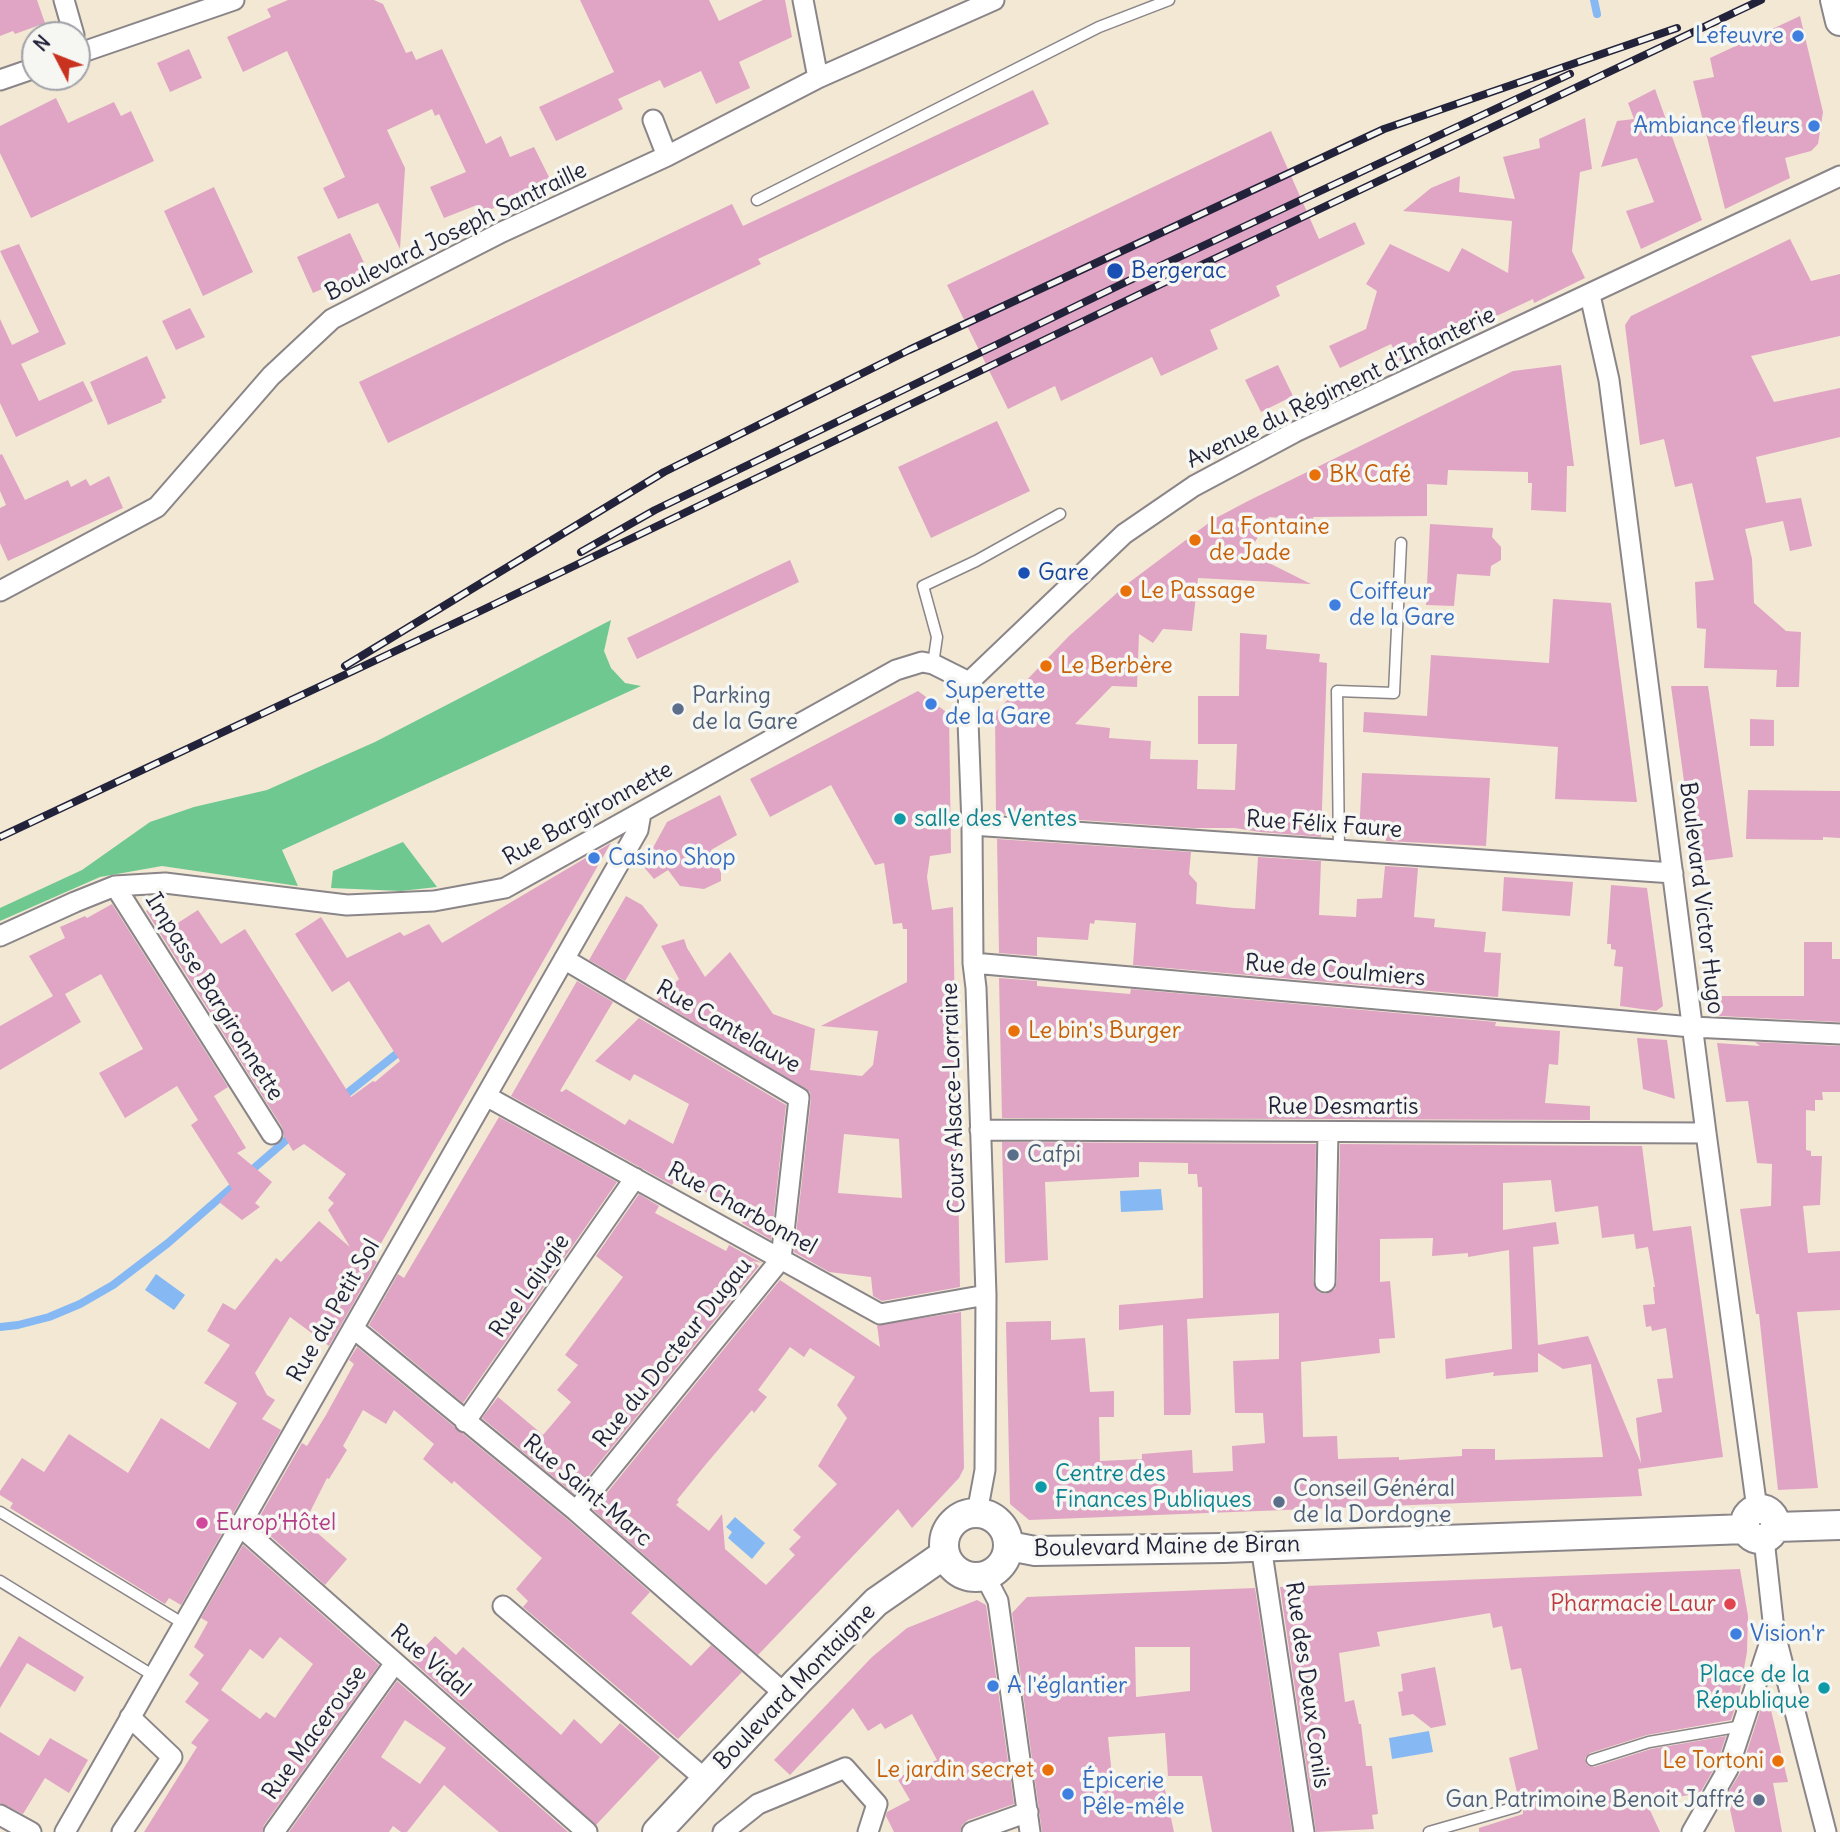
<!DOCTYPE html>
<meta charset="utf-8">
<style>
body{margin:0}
#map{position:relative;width:1840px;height:1832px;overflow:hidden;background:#f2e8d4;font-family:Delius,sans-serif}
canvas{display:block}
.north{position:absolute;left:21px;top:21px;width:70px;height:70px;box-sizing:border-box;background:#f6f6f2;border:2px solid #a1a1a9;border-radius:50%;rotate:312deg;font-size:19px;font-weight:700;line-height:28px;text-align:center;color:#22223b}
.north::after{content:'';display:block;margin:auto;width:24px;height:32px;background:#c8321e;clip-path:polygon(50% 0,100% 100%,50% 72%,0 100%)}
</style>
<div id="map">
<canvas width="1840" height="1832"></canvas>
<div class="north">N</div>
</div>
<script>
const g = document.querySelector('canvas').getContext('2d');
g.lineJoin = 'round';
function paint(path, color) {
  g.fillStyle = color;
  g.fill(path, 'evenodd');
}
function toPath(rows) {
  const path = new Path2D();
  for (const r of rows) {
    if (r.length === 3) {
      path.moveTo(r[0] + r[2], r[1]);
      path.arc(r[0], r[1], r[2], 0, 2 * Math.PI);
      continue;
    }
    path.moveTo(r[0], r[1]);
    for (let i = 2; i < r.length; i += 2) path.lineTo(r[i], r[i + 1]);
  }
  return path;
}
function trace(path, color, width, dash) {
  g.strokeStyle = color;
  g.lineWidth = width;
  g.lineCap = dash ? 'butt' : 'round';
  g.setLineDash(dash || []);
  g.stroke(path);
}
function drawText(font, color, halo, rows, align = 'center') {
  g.font = font + ' Delius,sans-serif';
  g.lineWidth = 7;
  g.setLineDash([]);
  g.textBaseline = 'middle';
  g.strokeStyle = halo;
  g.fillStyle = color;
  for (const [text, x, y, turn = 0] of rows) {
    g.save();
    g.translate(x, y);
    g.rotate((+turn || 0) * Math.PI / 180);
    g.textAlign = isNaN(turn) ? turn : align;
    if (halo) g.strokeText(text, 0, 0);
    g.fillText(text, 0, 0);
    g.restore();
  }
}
paint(toPath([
 [611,620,604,651,611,668,625,683,641,686,282,850,298,886,162,866,100,877,0,921,0,908,82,870,150,822,194,807,267,790,375,742],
 [403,842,437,887,401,891,331,888,333,871]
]), '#6ec88f');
paint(toPath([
 [1161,1189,1163,1210,1121,1212,1120,1191],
 [156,1274,185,1295,174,1310,145,1290],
 [735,1517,765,1543,752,1559,728,1538,732,1532,726,1527],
 [1429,1731,1433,1752,1392,1759,1389,1738]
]), '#86b9f3');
trace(toPath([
 [1594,0,1597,14],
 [340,1099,404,1048],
 [0,1327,18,1325,49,1317,80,1304,113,1285,168,1243,292,1135]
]), '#86b9f3', 8);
paint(toPath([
 [0,0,37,0,45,23,15,34,13,31,0,36],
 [288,0,374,0,383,4,406,53,412,51,416,60,442,49,486,144,501,136,510,157,534,147,551,181,481,214,477,205,444,218,430,187,466,172,439,114,435,116,432,109,387,130,405,168,400,249,378,203,338,219,323,188,345,177,287,51,243,72,227,37,271,17,267,9],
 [580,0,709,0,719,21,763,0,785,0,792,37,739,62,750,88,716,104,701,71,664,88,660,80,618,99,623,109,556,141,539,107,614,72],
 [1800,16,1823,112,1818,144,1811,151,1785,158,1790,178,1725,209,1693,81,1714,77,1710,58],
 [189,49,202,78,170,92,157,63],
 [1655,89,1702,220,1641,249,1626,211,1654,202,1637,158,1601,167,1617,121,1634,119,1628,103],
 [1033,90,1049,124,758,259,761,264,388,443,359,382,732,204,743,226],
 [56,98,68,123,114,102,121,116,131,111,154,161,31,218,0,153,0,126],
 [1585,118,1592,169,1580,172,1572,251,1585,278,1534,303,1533,299,1400,361,1391,344,1340,368,1329,346,1366,329,1377,291,1366,284,1390,244,1449,272,1462,248,1508,273,1512,221,1403,211,1431,188,1460,176,1459,192,1515,199,1503,157,1540,148,1539,139],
 [1271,131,1319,239,1355,222,1365,244,1276,286,1280,296,1210,330,1218,349,1161,376,1152,357,1061,401,1055,386,1008,409,947,285],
 [214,187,253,272,203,296,164,211],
 [350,233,367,269,313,293,297,257],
 [1790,239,1811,281,1840,274,1840,336,1751,356,1774,402,1840,388,1840,437,1756,457,1766,503,1801,498,1812,546,1790,551,1783,521,1745,529,1752,559,1754,603,1786,631,1801,632,1799,687,1776,687,1777,670,1704,668,1706,629,1697,628,1695,582,1714,580,1692,483,1675,487,1664,439,1640,445,1625,325,1631,316],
 [19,244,66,344,21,364,39,401,83,381,93,401,16,437,0,403,0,319,12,345,39,332,0,251],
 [190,308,205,337,176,350,162,321],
 [147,356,166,398,161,400,162,402,108,425,90,382],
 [1278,365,1293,396,1261,412,1245,380],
 [1561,365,1574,466,1567,466,1566,512,1531,510,1532,483,1528,483,1528,472,1448,470,1447,485,1427,484,1427,516,1313,517,1314,520,1269,517,1249,553,1311,584,1198,578,1192,631,1163,629,1153,643,1139,634,1137,687,1112,686,1075,724,1110,728,1109,738,1151,741,1150,759,1198,760,1197,789,1235,790,1237,744,1198,744,1198,696,1239,696,1240,633,1267,635,1266,649,1320,654,1319,662,1327,663,1321,837,1260,832,1235,828,1193,828,996,814,995,713,1069,636,1127,584,1214,519,1248,501,1513,371],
 [997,421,1030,491,931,538,898,467],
 [2,454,25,500,68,480,71,487,86,479,90,486,109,476,123,508,8,561,0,543,0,508,6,505,0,491,0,455],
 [1430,524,1493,528,1492,537,1501,547,1501,560,1491,566,1490,576,1457,574,1454,606,1426,605],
 [790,560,799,582,637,659,627,638],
 [1553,599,1611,603,1637,802,1555,799,1558,747,1363,732,1364,712,1427,716,1431,655,1549,663],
 [1671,686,1708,686,1733,857,1695,862],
 [918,691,949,714,951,853,930,856,927,877,932,910,953,907,960,1287,882,1301,873,1296,871,1277,829,1272,794,1252,811,1099,810,1092,657,1000,679,979,661,946,684,939,687,948,705,977,730,952,773,1014,815,1029,810,1070,862,1076,873,1065,878,1031,821,1026,907,982,907,929,903,929,902,923,893,924,884,863,875,865,831,785,770,817,750,779],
 [844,1134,899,1139,902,1198,838,1193],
 [1750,719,1774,720,1774,746,1750,746],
 [1362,773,1490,778,1486,846,1386,841,1386,839,1359,837],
 [1748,790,1840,791,1840,838,1823,837,1823,840,1746,839],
 [720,795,737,835,711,850,721,873,721,881,704,889,680,886,668,870,654,879,643,866,667,822],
 [997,839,1191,852,1189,874,1197,883,1196,904,1234,908,1255,909,1258,857,1321,861,1319,915,1356,917,1357,899,1382,898,1385,866,1418,868,1414,917,1435,919,1434,927,1486,932,1484,952,1501,953,1498,997,1133,965,1136,923,1095,920,1094,924,1090,923,1088,940,1037,937,1037,956,999,953],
 [611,843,372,1259,377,1262,329,1346,290,1317,255,1373,267,1395,275,1400,262,1419,281,1430,181,1605,169,1598,165,1604,10,1508,13,1503,0,1495,0,1491,22,1458,44,1472,69,1434,128,1473,161,1418,209,1449,237,1403,204,1383,230,1345,207,1331,223,1303,235,1310,276,1258,281,1262,319,1221,350,1247,328,1210,334,1203,328,1198,346,1174,304,1144,293,1151,284,1136,282,1127,146,911,159,903,173,926,198,910,221,944,245,929,351,1097,373,1081,375,1082,400,1061,349,981,332,992,295,934,321,917,347,958,400,932,404,936,429,924,442,943],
 [1504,877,1573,882,1570,916,1502,911],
 [1611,885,1647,888,1663,1006,1656,1011,1620,1006,1623,967,1614,966,1616,950,1611,949,1611,944,1607,944],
 [626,896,642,905,658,925,625,981,589,960],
 [112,904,228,1087,214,1096,246,1148,237,1153,272,1182,255,1203,260,1207,242,1220,219,1202,232,1189,191,1125,198,1120,177,1086,125,1118,99,1073,143,1049,101,974,65,994,81,1022,0,1070,0,1026,53,996,29,956,65,938,60,927,85,916,87,918],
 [1804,942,1832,942,1832,959,1840,959,1840,1022,1720,1016,1714,1012,1712,996,1804,996],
 [999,978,1037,981,1037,986,1130,994,1131,989,1496,1022,1495,1026,1560,1031,1558,1065,1549,1064,1545,1103,1590,1106,1590,1120,1002,1118],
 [577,981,613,1002,560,1091,562,1092,566,1089,625,1125,629,1119,673,1144,689,1104,634,1074,630,1081,595,1061,639,1018,786,1105,771,1240,742,1223,746,1215,677,1176,672,1185,511,1096],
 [1637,1038,1667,1040,1675,1099,1643,1089],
 [1755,1042,1840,1046,1840,1092,1822,1092,1823,1100,1815,1100,1815,1111,1806,1110,1806,1150,1811,1151,1811,1156,1822,1156,1820,1205,1803,1206,1808,1253,1840,1251,1840,1310,1797,1312,1818,1488,1778,1490,1759,1314,1756,1314,1740,1209,1771,1206,1772,1164,1757,1163,1748,1101,1726,1102,1717,1043,1760,1046],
 [499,1117,617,1182,463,1403,369,1325,398,1274,404,1278],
 [1002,1142,1316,1144,1313,1282,1318,1292,1325,1294,1335,1289,1337,1282,1340,1144,1642,1146,1653,1231,1691,1226,1723,1457,1638,1469,1642,1496,1029,1520,1010,1504,1006,1322,1051,1321,1051,1340,1085,1338,1090,1392,1114,1391,1114,1417,1099,1417,1100,1461,1142,1459,1142,1454,1192,1450,1193,1473,1233,1471,1232,1446,1265,1443,1263,1413,1235,1413,1233,1361,1279,1359,1279,1313,1187,1319,1191,1411,1190,1415,1164,1415,1163,1325,1119,1330,1119,1305,1203,1298,1202,1187,1198,1187,1197,1174,1188,1174,1188,1163,1139,1162,1139,1177,1045,1182,1048,1260,1005,1263],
 [1551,1180,1555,1212,1598,1206,1602,1238,1634,1234,1636,1249,1648,1247,1655,1287,1653,1287,1655,1304,1643,1305,1646,1327,1651,1326,1652,1331,1666,1328,1673,1378,1657,1379,1662,1412,1636,1418,1641,1463,1588,1336,1538,1345,1533,1247,1559,1244,1556,1222,1503,1230,1503,1183],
 [1433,1238,1432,1256,1468,1253,1468,1257,1509,1250,1512,1349,1445,1359,1446,1379,1494,1372,1493,1376,1538,1372,1538,1353,1563,1369,1591,1364,1603,1457,1495,1460,1495,1449,1462,1449,1462,1456,1399,1460,1399,1457,1338,1459,1337,1436,1303,1437,1301,1362,1380,1353,1379,1339,1395,1338,1390,1281,1380,1282,1380,1239],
 [639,1194,659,1206,655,1213,726,1251,729,1245,762,1263,752,1261,759,1266,574,1494,482,1418,498,1397,543,1435,571,1402,557,1390,578,1365,565,1355,623,1277,596,1256],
 [780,1280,880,1347,877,1325,961,1312,964,1468,959,1478,912,1528,898,1509,758,1655,593,1510],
 [790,1347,804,1357,810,1348,855,1377,837,1405,847,1418,818,1466,837,1484,793,1530,801,1537,789,1549,795,1555,766,1585,725,1549,722,1514,709,1531,676,1505,679,1502,677,1500,707,1463,752,1410,754,1413,767,1397,758,1390],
 [357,1347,568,1520,650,1592,631,1613,691,1666,711,1645,742,1672,678,1739,523,1607,528,1601,516,1589,542,1558,454,1481,452,1484,423,1459,434,1444,394,1410,386,1424,363,1410,343,1446,347,1450,329,1479,327,1478,305,1522,347,1559,325,1585,256,1523,302,1443,307,1446,326,1415,354,1364,349,1360],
 [243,1545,379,1665,264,1825,262,1832,144,1832,197,1747,191,1743,209,1720,185,1702,199,1683,189,1675,204,1655,194,1647,208,1622,201,1618],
 [280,1637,313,1664,275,1718,266,1712,260,1719,221,1690,250,1649,263,1659],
 [1740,1569,1748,1616,1747,1652,1739,1696,1731,1720,1647,1735,1590,1753,1585,1758,1587,1765,1594,1767,1651,1749,1726,1736,1717,1764,1700,1793,1672,1798,1649,1808,1660,1832,1479,1832,1479,1828,1523,1814,1523,1806,1519,1801,1509,1758,1538,1749,1521,1668,1511,1670,1502,1626,1493,1628,1490,1613,1377,1632,1380,1646,1339,1653,1345,1702,1354,1700,1359,1724,1361,1724,1366,1766,1372,1766,1378,1814,1372,1815,1374,1829,1316,1832,1280,1587],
 [1255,1588,1292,1832,1212,1832,1202,1776,1168,1776,1165,1733,1108,1737,1112,1776,1162,1776,1174,1832,1042,1832,1012,1613,1027,1597],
 [1135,1647,1190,1647,1190,1691,1136,1697],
 [977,1600,986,1605,1014,1804,968,1820,962,1825,960,1832,894,1832,886,1816,887,1812,910,1800,897,1778,937,1760,912,1714,885,1729,881,1723,868,1731,853,1708,790,1775,774,1760,872,1657,907,1628],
 [19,1636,84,1677,75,1692,27,1663,0,1708,0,1668],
 [435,1636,456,1655,463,1647,561,1735,574,1719,601,1744,620,1723,660,1757,596,1825,412,1661],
 [1435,1667,1446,1725,1431,1728,1413,1714,1402,1716,1398,1692,1403,1691,1401,1674],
 [397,1681,568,1832,499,1832,444,1785,407,1832,401,1832,393,1826,389,1832,289,1832],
 [405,1720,446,1748,420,1784,381,1757],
 [1770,1706,1788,1782,1773,1783,1782,1832,1735,1832,1728,1800,1725,1798,1740,1773,1761,1708],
 [0,1732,39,1756,50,1738,88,1760,69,1793,45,1778,23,1814,0,1803]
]), '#e0a5c4');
const service = toPath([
 [757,200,1099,27,1169,0],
 [933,664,937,637,923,586,976,561,1060,514],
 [1339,850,1337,691,1394,693,1401,543],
 [0,1512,184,1624],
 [0,1581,154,1676],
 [1592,1760,1649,1742,1742,1726],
 [1429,1832,1516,1807]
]);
const minor = toPath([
 [64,0,74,35],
 [803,0,818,78],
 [77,54,234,0],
 [0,80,35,68],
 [653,120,667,156],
 [1590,295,1609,380,1706,1133,1757,1509],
 [0,591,157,507,271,376,332,319,502,232,667,156,818,78,994,0],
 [969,682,1124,534,1194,486,1295,432,1840,176],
 [969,682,968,721,972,825,973,963,976,988,986,1295,985,1470,977,1513],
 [972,825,1673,873],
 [115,886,272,1134],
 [0,936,75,902,115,886,165,883,347,905,434,901,505,888,896,670,922,662,933,664,969,682],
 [564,959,799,1098,781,1259,576,1511],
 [973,963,1692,1027,1840,1034],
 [486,1096,880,1314,986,1295],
 [980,1130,1706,1133],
 [1325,1282,1328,1132],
 [353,1328,576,1511,786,1695],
 [465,1422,635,1178],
 [240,1526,587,1832],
 [1764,1539,1774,1630,1826,1832],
 [1261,1546,1304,1832],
 [985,1576,998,1601,1030,1832],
 [503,1606,705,1779],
 [0,1815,31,1832],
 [65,1832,638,830,641,813],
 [122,1832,172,1757,130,1717],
 [274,1832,395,1663],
 [723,1832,758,1804,845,1768,877,1804,868,1832],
 [972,1832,1028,1812],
 [1692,1832,1728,1769,1774,1630]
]);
const secondary = toPath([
 [1835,0,1840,21],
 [1760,1524,15],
 [976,1545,32],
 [1776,1527,1840,1525],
 [1009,1546,1035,1551,1224,1548,1746,1529],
 [657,1832,798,1681,876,1602,945,1554]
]);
trace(service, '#8a8588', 13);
trace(minor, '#8a8588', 23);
trace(secondary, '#8a8588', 32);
trace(service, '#fff', 10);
trace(minor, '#fff', 19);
trace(secondary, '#fff', 28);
const rail = toPath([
 [581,552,655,510,1128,281,1570,74],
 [345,666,664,472,909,350,1384,129,1677,28],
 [0,837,472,615,1138,295,1761,0]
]);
trace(rail, '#22223b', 8);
trace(rail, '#f6f6f2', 5, [16]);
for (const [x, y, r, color] of [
 [1798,36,7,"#3f7fe0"],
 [1814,126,7,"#3f7fe0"],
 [1115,271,9,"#1a4fb4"],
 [1315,475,7,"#e8710a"],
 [1195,540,7,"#e8710a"],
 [1024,573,7,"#1a4fb4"],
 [1126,591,7,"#e8710a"],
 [1335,605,7,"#3f7fe0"],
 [1046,666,7,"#e8710a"],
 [931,704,7,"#3f7fe0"],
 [678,709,7,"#5c6f8a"],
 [900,819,7,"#0f9aa8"],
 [594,858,7,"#3f7fe0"],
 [1014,1031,7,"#e8710a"],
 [1013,1155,7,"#5c6f8a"],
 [1041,1487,7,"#0f9aa8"],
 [1279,1502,7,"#5c6f8a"],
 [202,1523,7,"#d1479c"],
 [1730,1604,7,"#e0444e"],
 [1736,1634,7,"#3f7fe0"],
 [993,1686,7,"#3f7fe0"],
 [1824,1688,7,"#0f9aa8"],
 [1778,1761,7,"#e8710a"],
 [1048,1770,7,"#e8710a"],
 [1068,1794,7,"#3f7fe0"],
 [1759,1800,7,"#5c6f8a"]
]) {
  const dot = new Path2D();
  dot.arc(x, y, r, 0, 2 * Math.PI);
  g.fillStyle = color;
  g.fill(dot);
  trace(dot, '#f6f6f2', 2.5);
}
drawText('23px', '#366cbe', '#f6f6f2', [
 ["Lefeuvre",1784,36,"right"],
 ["Ambiance fleurs",1800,126,"right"],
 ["Coiffeur",1349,592],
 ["de la Gare",1349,618],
 ["Superette",945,691],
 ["de la Gare",945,717],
 ["Casino Shop",608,858],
 ["Vision'r",1750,1634],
 ["A l'églantier",1007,1686],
 ["Épicerie",1082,1781],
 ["Pêle-mêle",1082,1807]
], 'left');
drawText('23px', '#22223b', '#f6f6f2', [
 ["Boulevard Joseph Santraille",456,232,-26],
 ["Avenue du Régiment d'Infanterie",1341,388,-26],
 ["Rue Bargironnette",588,814,-29],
 ["Rue Félix Faure",1324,825,4],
 ["Boulevard Victor Hugo",1701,898,83],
 ["Rue de Coulmiers",1335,971,5],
 ["Impasse Bargironnette",214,997,58],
 ["Rue Cantelauve",728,1027,30],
 ["Cours Alsace-Lorraine",954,1098,-92],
 ["Rue Desmartis",1343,1107],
 ["Rue Charbonnel",742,1209,29],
 ["Rue Lajugie",530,1286,-55],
 ["Rue du Petit Sol",334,1311,-60],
 ["Rue du Docteur Dugau",673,1353,-51],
 ["Rue Saint-Marc",587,1491,40],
 ["Boulevard Maine de Biran",1167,1547,-1],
 ["Rue Vidal",430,1661,41],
 ["Rue des Deux Conils",1307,1685,82],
 ["Boulevard Montaigne",795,1687,-46],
 ["Rue Macerouse",315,1733,-54]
]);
drawText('23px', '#164399', '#f6f6f2', [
 ["Bergerac",1131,271],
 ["Gare",1038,573]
], 'left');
drawText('23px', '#c56008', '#f6f6f2', [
 ["BK Café",1329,475],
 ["La Fontaine",1209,527],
 ["de Jade",1209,553],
 ["Le Passage",1140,591],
 ["Le Berbère",1060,666],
 ["Le bin's Burger",1028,1031],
 ["Le Tortoni",1764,1761,"right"],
 ["Le jardin secret",1034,1770,"right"]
], 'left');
drawText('23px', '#4e5e75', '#f6f6f2', [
 ["Parking",692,696],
 ["de la Gare",692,722],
 ["Cafpi",1027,1155],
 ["Conseil Général",1293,1489],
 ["de la Dordogne",1293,1515],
 ["Gan Patrimoine Benoit Jaffré",1745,1800,"right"]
], 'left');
drawText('23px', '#0d838f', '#f6f6f2', [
 ["salle des Ventes",914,819],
 ["Centre des",1055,1474],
 ["Finances Publiques",1055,1500],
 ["Place de la",1810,1675,"right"],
 ["République",1810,1701,"right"]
], 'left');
drawText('23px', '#b23c85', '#f6f6f2', [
 ["Europ'Hôtel",216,1523]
], 'left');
drawText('23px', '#be3a42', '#f6f6f2', [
 ["Pharmacie Laur",1716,1604]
], 'right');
</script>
